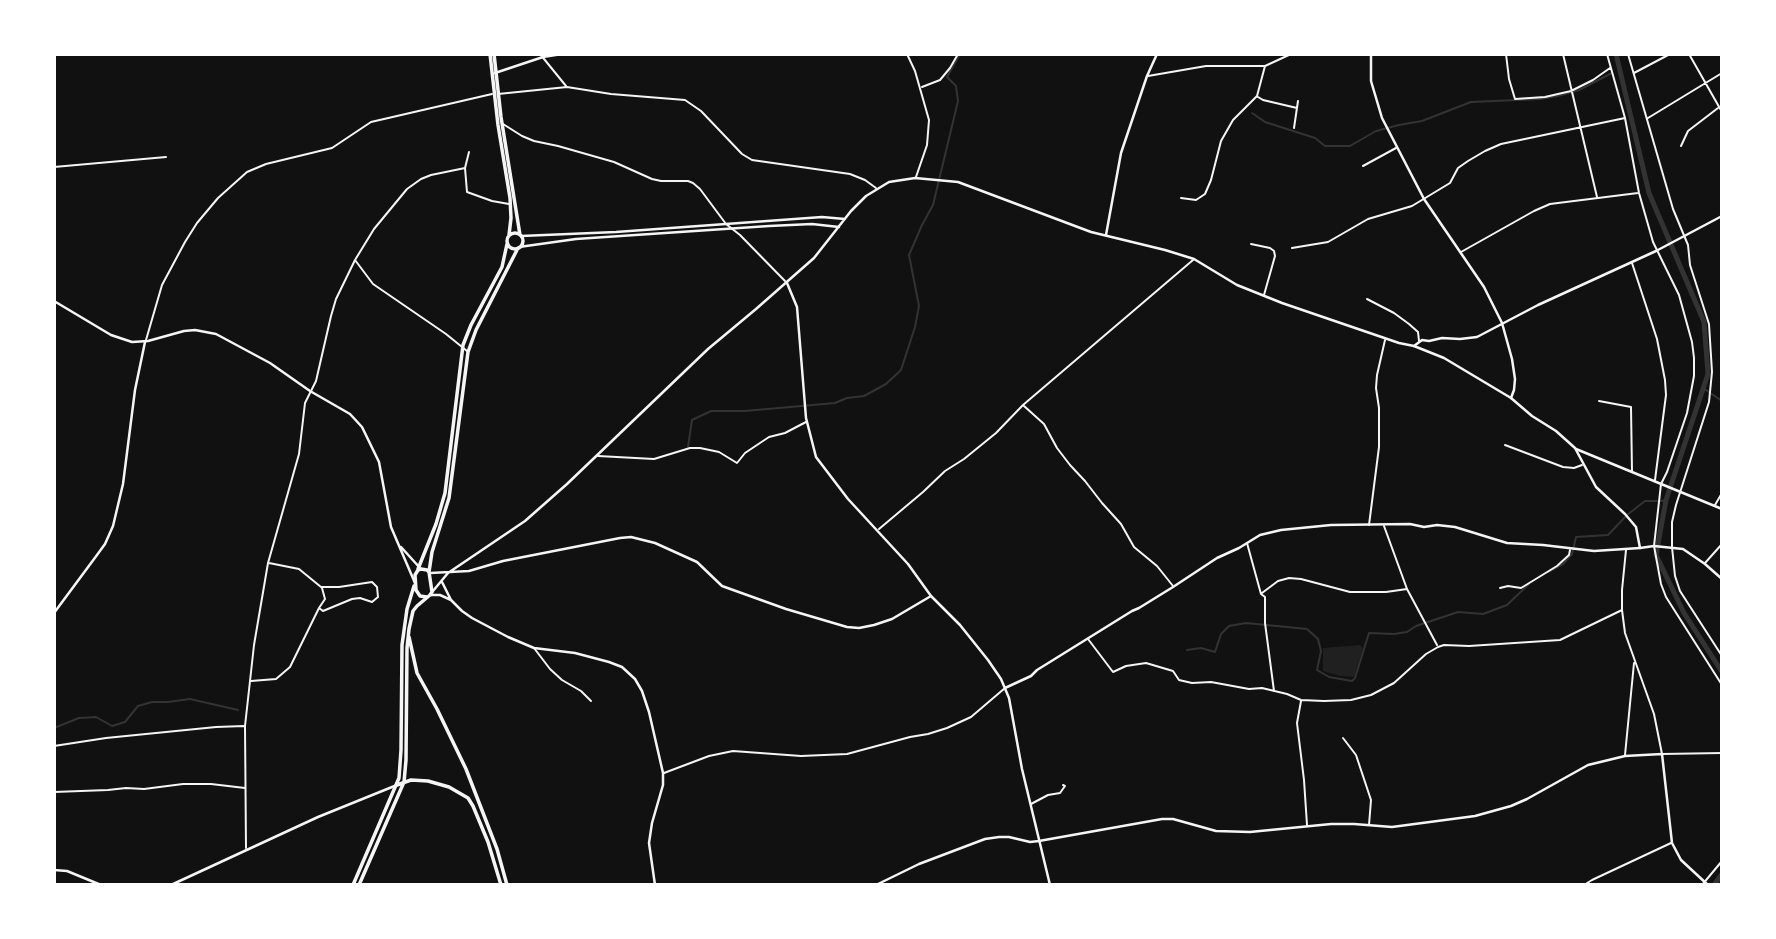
<!DOCTYPE html>
<style>
body{margin:0}
#map{position:relative;width:1776px;height:939px;overflow:hidden;background:#111;font-family:"Roboto Serif",serif}
canvas{display:block}
.frame{position:absolute;inset:0;border:56px solid #fff;pointer-events:none}
</style>
<div id="map">
<canvas width="1776" height="939"></canvas>
<div class="frame"></div>
</div>
<script>
const g = document.querySelector('canvas').getContext('2d');
g.lineJoin = 'round';
function paint(path, color) {
  g.fillStyle = color;
  g.fill(path, 'evenodd');
}
function toPath(rows) {
  const path = new Path2D();
  for (const r of rows) {
    if (r.length === 3) {
      path.moveTo(r[0] + r[2], r[1]);
      path.arc(r[0], r[1], r[2], 0, 2 * Math.PI);
      continue;
    }
    path.moveTo(r[0], r[1]);
    for (let i = 2; i < r.length; i += 2) path.lineTo(r[i], r[i + 1]);
  }
  return path;
}
function trace(path, color, width, dash) {
  g.strokeStyle = color;
  g.lineWidth = width;
  g.lineCap = dash ? 'butt' : 'round';
  g.setLineDash(dash || []);
  g.stroke(path);
}
paint(toPath([
 [1360,645,1363,648,1354,677,1340,676,1323,671,1323,648]
]), '#202020');
trace(toPath([
 [1252,113,1265,122,1315,138,1325,146,1350,146,1376,131,1399,125,1422,121,1471,102,1540,99,1558,96,1579,90,1612,73],
 [1703,388,1722,401],
 [688,447,692,420,711,411,745,411,835,403,847,398,864,396,886,384,901,370,915,327,919,306,909,255,922,225,933,205,958,101,956,86,947,77,960,54],
 [1661,501,1666,500],
 [1548,572,1563,564,1572,554,1576,537,1608,535,1627,515,1645,501,1657,501],
 [1187,650,1201,648,1215,652,1221,634,1229,626,1246,623,1307,629,1318,639,1321,651,1317,670,1329,677,1352,681,1355,678,1369,633,1394,634,1407,632,1416,626,1458,612,1483,614,1507,605,1529,584],
 [54,728,79,718,96,717,112,726,125,722,138,706,152,702,168,702,190,699,238,710]
]), '#333', 2);
trace(toPath([
 [1616,54,1649,193,1704,322,1708,374,1666,500,1656,555,1684,613,1722,672],
 [1714,885,1722,874]
]), '#333', 5);
trace(toPath([
 [540,54,566,86],
 [907,54,915,71,929,120,927,145,916,177],
 [1506,54,1509,79,1515,99,1545,97,1571,91,1593,80,1610,68],
 [1563,54,1597,197],
 [1607,54,1625,118,1639,193,1653,242,1679,295,1692,342,1694,358,1694,376,1687,413,1667,472,1661,484,1654,546,1661,584,1666,597,1722,685],
 [1628,54,1673,209,1688,245,1690,265,1709,324,1712,372,1709,402,1676,505,1672,522,1672,547,1675,576,1680,591,1722,656],
 [1689,54,1722,112],
 [1634,73,1670,54],
 [1148,76,1206,66,1265,66,1291,54],
 [922,87,940,80,950,68,958,54],
 [498,94,567,87,611,94,685,100,701,111,742,154,752,160,850,174,865,180,876,188],
 [1258,97,1263,100,1297,108],
 [1648,118,1722,73],
 [503,124,522,136,534,141,558,146,614,162,652,179,661,181,688,181,693,183,700,189,726,224,740,235,785,281],
 [1294,128,1298,101],
 [1681,146,1688,131,1718,108],
 [469,152,465,168,467,192,492,201,509,204],
 [1363,166,1396,148],
 [54,167,166,157],
 [465,168,431,175,421,179,407,189,374,229,355,260,373,284,446,334,467,351],
 [1181,198,1196,200,1205,194,1211,180,1221,141,1233,120,1257,96,1265,66],
 [1251,244,1270,248,1274,251,1275,256,1264,295],
 [1292,248,1328,242,1368,219,1412,206,1450,183,1458,168,1468,161,1485,151,1501,144,1625,118],
 [1461,252,1534,211,1550,204,1638,193],
 [1632,263,1657,339,1665,380,1666,395,1655,480],
 [1367,299,1394,313,1409,324,1418,332,1419,341],
 [146,340,162,285,185,242,197,223,218,198,247,172,266,164,332,148,371,122,492,94],
 [1599,401,1631,407,1632,472],
 [1024,406,1044,424,1057,448,1070,465,1085,481,1102,503,1121,524,1134,547,1157,566,1173,586],
 [1505,445,1563,467,1574,468,1582,465],
 [598,456,654,459,690,448,700,448,719,452,737,463,745,453,769,437,785,433,806,422],
 [1715,505,1722,493],
 [1369,525,1379,447,1379,408,1376,388,1377,375,1385,340],
 [1384,526,1407,589,1437,645],
 [879,529,923,492,945,471,964,459,996,433,1023,405,1193,260],
 [1247,543,1261,594,1265,597,1265,623,1274,691],
 [1626,550,1622,590,1622,610,1625,633,1654,714,1662,754,1722,753],
 [1705,563,1722,544],
 [1500,588,1508,586,1521,588,1526,585,1557,566,1569,555,1570,550],
 [1262,593,1278,581,1289,578,1301,579,1350,592,1386,592,1407,589],
 [319,608,325,599,322,588],
 [1088,639,1113,672,1126,666,1146,663,1173,671,1179,680,1192,683,1211,682,1249,689,1262,688,1287,694,1301,700,1324,701,1351,700,1371,695,1394,683,1426,654,1438,647,1444,645,1469,646,1560,640,1622,610],
 [534,648,550,669,562,680,581,691,591,701],
 [251,681,276,679,290,667,319,608,323,611,352,599,360,598,372,602,378,597,377,587,372,582,339,587,321,587,299,569,269,563],
 [1301,701,1297,723,1304,780,1307,825],
 [1343,738,1356,755,1371,800,1369,825],
 [54,746,106,738,216,727,244,726],
 [1625,755,1634,663],
 [664,773,709,756,733,751,801,756,847,754,910,737,928,734,947,728,971,717,1005,688],
 [54,792,108,790,126,788,144,789,183,784,211,784,245,788],
 [1031,804,1048,795,1060,793,1065,786,1063,785],
 [246,848,245,726,254,645,268,563,299,454,305,403,316,381,331,316,336,299,355,260],
 [1584,885,1592,880,1671,843],
 [1702,885,1722,861]
]), '#f5f5f5', 2);
trace(toPath([
 [1371,54,1371,81,1382,118,1424,199,1484,287,1502,323,1512,359,1515,379,1514,390,1511,398],
 [495,73,543,57,562,54],
 [1106,235,1121,153,1147,76,1157,54],
 [787,283,797,307,806,418,816,457,848,499,908,564,931,596,960,625,988,660,1001,679,1009,698,1022,769,1050,885],
 [1414,346,1422,340,1429,341,1442,338,1460,339,1477,337,1538,305,1656,251,1722,216],
 [1576,449,1722,509],
 [54,613,97,555,105,544,113,526,123,484,135,390,145,342],
 [1005,688,1031,676,1037,670,1132,611,1139,608,1173,587,1217,558,1239,548,1260,535,1281,530,1331,525,1410,524,1424,527,1437,525,1455,527,1507,543,1543,545,1594,551,1640,548],
 [54,870,67,871,101,885],
 [171,885,318,817,397,785]
]), '#f5f5f5', 2.5);
trace(toPath([
 [521,236,616,232,822,217,845,219],
 [519,247,576,239,769,226,812,224,839,227],
 [54,301,111,335,132,342,148,341,184,331,195,330,216,334,270,363,310,391,350,414,362,427,379,462,391,527,415,583],
 [401,547,420,568],
 [430,573,469,571,503,561,620,538,631,537,655,543,697,562,722,586,786,609,847,627,859,628,874,625,892,619,931,596],
 [442,582,451,600,462,611,472,618,508,637,534,648,575,653,609,662,622,667,635,679,642,691,649,712,663,773,663,785,652,823,649,843,655,885],
 [433,591,448,573,525,521,567,484,708,349,756,309,814,258,851,211,866,196,889,182,915,178,958,182,1091,232,1165,250,1194,259,1237,285,1282,303,1399,343,1414,346,1444,358,1511,398,1532,416,1556,431,1575,448,1596,487,1625,514,1636,527,1640,548,1654,546,1683,549,1705,564,1722,579],
 [431,595,440,595,451,600],
 [876,885,919,864,985,839,999,837,1009,837,1030,842,1039,841,1162,819,1173,819,1216,831,1250,832,1331,824,1354,824,1392,827,1475,816,1511,806,1527,799,1588,765,1625,756,1662,754,1672,843,1681,860,1708,885]
]), '#f5f5f5', 2.5);
trace(toPath([
 [490,54,498,125,510,198,511,218,509,235],
 [494,54,501,117,520,235],
 [515,241,8],
 [418,569,436,524,445,493,463,345,471,325,502,267,507,244],
 [429,572,432,552,449,498,468,352,476,330,518,248],
 [409,637,417,673,437,709,466,769,497,849,507,885],
 [397,785,411,780,428,781,449,787,468,798,473,806,488,842,501,885],
 [353,885,399,778,401,750,402,645,407,609,414,586],
 [359,885,404,782,406,760,407,648,409,629,413,611,417,606,430,595,432,592,429,572,427,570,421,569,418,570,415,575,416,590,420,596,427,597]
]), '#f5f5f5', 3.5);
</script>
